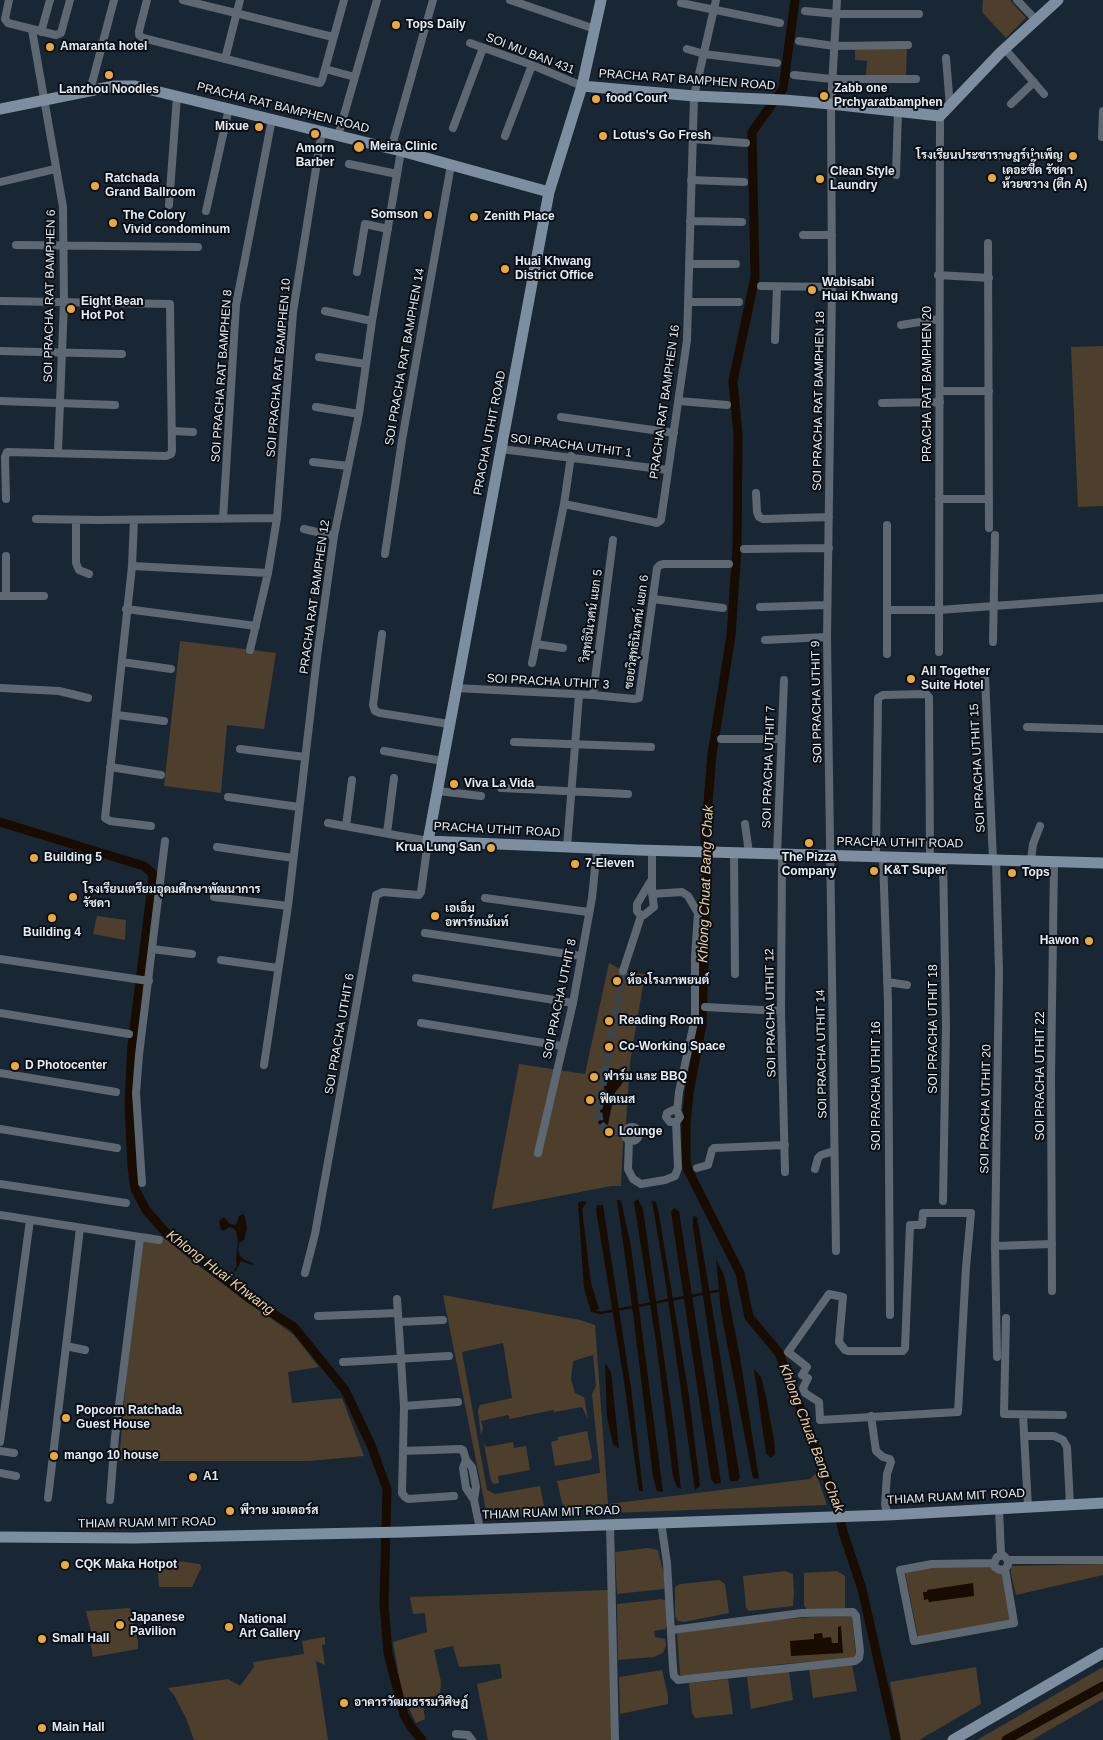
<!DOCTYPE html>
<meta charset="utf-8">
<style>
body{margin:0}
canvas{display:block;background:#192634}
</style>
<canvas width="1103" height="1740"></canvas>
<script>
const g = document.querySelector('canvas').getContext('2d');
g.lineJoin = 'round';
function paint(path, color) {
  g.fillStyle = color;
  g.fill(path, 'evenodd');
}
function toPath(rows) {
  const path = new Path2D();
  for (const r of rows) {
    if (r.length === 3) {
      path.moveTo(r[0] + r[2], r[1]);
      path.arc(r[0], r[1], r[2], 0, 2 * Math.PI);
      continue;
    }
    path.moveTo(r[0], r[1]);
    for (let i = 2; i < r.length; i += 2) path.lineTo(r[i], r[i + 1]);
  }
  return path;
}
function trace(path, color, width, dash) {
  g.strokeStyle = color;
  g.lineWidth = width;
  g.lineCap = dash ? 'butt' : 'round';
  g.setLineDash(dash || []);
  g.stroke(path);
}
function drawText(font, color, halo, rows, align = 'center') {
  g.font = font + ' Helvetica,Sarabun,sans-serif';
  g.lineWidth = 4;
  g.setLineDash([]);
  g.textBaseline = 'middle';
  g.strokeStyle = halo;
  g.fillStyle = color;
  for (const [text, x, y, turn = 0] of rows) {
    g.save();
    g.translate(x, y);
    g.rotate((+turn || 0) * Math.PI / 180);
    g.textAlign = isNaN(turn) ? turn : align;
    if (halo) g.strokeText(text, 0, 0);
    g.fillText(text, 0, 0);
    g.restore();
  }
}
paint(toPath([
 [983,0,1010,0,1026,18,1006,38,982,12],
 [855,48,907,48,906,75,866,75,867,61,855,60],
 [1103,346,1103,506,1078,507,1071,347],
 [180,641,276,653,264,729,227,725,221,793,164,786],
 [97,916,126,920,125,940,93,934],
 [609,963,626,972,645,974,630,1062,626,1122,623,1142,621,1186,611,1186,492,1209,519,1064,585,1074],
 [144,1233,164,1237,192,1261,294,1335,319,1367,288,1372,292,1403,342,1398,364,1456,309,1461,119,1461,127,1370],
 [443,1295,580,1320,595,1325,608,1504,810,1479,816,1473,827,1505,609,1513,608,1504,567,1510,562,1503,557,1481,600,1473,592,1394,596,1386,593,1355,573,1361,571,1379,575,1393,584,1397,588,1419,582,1407,554,1412,553,1410,510,1419,508,1415,481,1421,483,1428,481,1436,478,1410,480,1405,512,1398,503,1343,462,1352,487,1490,495,1494,540,1486,544,1506,537,1507,534,1514,488,1520],
 [587,1431,592,1457,591,1460,555,1466,551,1442,558,1440,558,1437],
 [513,1442,514,1448,526,1446,530,1470,498,1476,499,1483,494,1484,491,1481,484,1444,487,1447],
 [648,1548,658,1550,665,1579,664,1589,617,1594,615,1552],
 [169,1560,200,1564,201,1568,192,1587,159,1587,157,1563],
 [990,1564,1003,1572,1011,1619,1009,1621,918,1637,905,1572,927,1568],
 [1103,1564,1103,1575,1016,1595,1011,1574,1011,1566],
 [785,1571,793,1574,794,1594,793,1606,749,1611,746,1608,743,1576],
 [837,1571,845,1576,845,1608,807,1610,804,1605,804,1573],
 [719,1580,725,1584,729,1613,684,1622,678,1621,675,1616,675,1587,680,1584],
 [608,1590,612,1740,488,1740,477,1684,502,1678,500,1664,459,1667,453,1646,434,1650,441,1682,440,1695,422,1698,425,1719,416,1723,402,1694,393,1642,427,1632,425,1613,413,1614,410,1597],
 [662,1599,666,1601,668,1622,665,1629,654,1631,655,1637,665,1639,666,1645,663,1653,654,1657,618,1660,617,1604],
 [130,1608,138,1641,138,1649,93,1657,89,1636,92,1635,86,1611],
 [848,1614,852,1616,856,1658,783,1664,688,1677,680,1675,677,1633,754,1622],
 [325,1637,325,1644,322,1645,325,1665,316,1661,328,1740,194,1740,186,1718,174,1695,168,1688,228,1679,240,1686,254,1667,253,1662,304,1654,302,1641],
 [852,1664,857,1691,813,1698,809,1669],
 [976,1667,981,1704,919,1740,901,1740,890,1682],
 [1103,1667,1103,1699,1032,1740,977,1740],
 [662,1670,668,1696,668,1704,620,1714,619,1677],
 [789,1671,793,1700,751,1709,747,1677],
 [728,1679,733,1714,695,1718,692,1713,689,1683]
]), '#4d3f2b');
paint(toPath([
 [609,1068,621,1070,620,1078,624,1081,614,1094,608,1125,598,1124,604,1087,606,1084],
 [638,1199,643,1209,674,1429,681,1489,677,1487,673,1477,656,1342,634,1202],
 [617,1200,620,1200,622,1205,631,1247,663,1492,657,1491,653,1477,633,1313],
 [582,1201,587,1202,582,1209,591,1283,599,1309,591,1312,584,1288,578,1203],
 [652,1201,656,1202,658,1209,689,1396,700,1486,695,1490,665,1278],
 [597,1205,603,1205,631,1388,643,1491,639,1491,638,1484,624,1381,596,1210],
 [674,1208,679,1211,721,1483,715,1484,711,1479,671,1212],
 [243,1214,245,1217,247,1229,244,1240,239,1243,238,1249,240,1256,245,1260,253,1263,252,1265,241,1261,235,1272,234,1270,237,1266,236,1259,238,1241,236,1231,233,1228,229,1227,225,1230,221,1230,219,1221,224,1217,230,1224,236,1225,239,1216],
 [693,1216,697,1217,706,1270,740,1478,737,1481,730,1481,693,1227],
 [716,1259,724,1275,740,1357,759,1479,753,1478,751,1469,721,1312],
 [605,1363,611,1372,619,1449,613,1444,607,1417],
 [754,1369,761,1377,766,1397,774,1440,775,1454,771,1458,766,1453],
 [973,1583,974,1596,929,1602,928,1599,924,1600,923,1592,927,1592,927,1590],
 [841,1626,843,1653,791,1656,790,1641,814,1639,814,1634,822,1633,823,1638,831,1637,832,1643,838,1643,838,1627]
]), '#180b00');
trace(toPath([
 [691,1296,722,1290],
 [593,1311,600,1313,685,1297]
]), '#180b00', 2.5);
trace(toPath([
 [795,0,783,89,752,132,755,277,733,381,738,434,737,547,731,636,712,754,705,839,707,867,702,1024,689,1093,686,1125,686,1157,687,1168,740,1273,749,1317,779,1353,837,1504,843,1532,862,1589,896,1740],
 [0,822,144,866,152,873,153,878,132,1045,129,1103,132,1167,135,1189,146,1210,168,1235,250,1299,294,1327,345,1390,371,1445,387,1489,384,1603,388,1653,404,1715,411,1727,422,1740],
 [1006,1740,1103,1686]
]), '#180b00', 9);
trace(toPath([
 [623,971,598,1111,600,1124,608,1131,623,1132]
]), '#374451', 8, [8, 4]);
trace(toPath([
 [9,0,5,19,8,23,56,35,61,33,70,0],
 [147,0,139,31,139,35,143,38,320,83,322,80,344,0],
 [183,0,333,37],
 [510,0,595,29],
 [1017,0,1036,20],
 [681,3,780,23],
 [805,11,837,14,919,14],
 [32,30,63,207,64,302,58,452],
 [41,32,50,0],
 [799,41,834,46,908,45],
 [470,43,532,65,582,86],
 [687,49,704,54,777,63],
 [1005,49,1044,94],
 [946,58,950,107],
 [225,59,240,0],
 [325,69,355,77],
 [794,75,832,79,916,79],
 [90,91,114,0],
 [1011,104,1034,82],
 [1103,111,1102,137,1103,137],
 [453,128,483,48],
 [338,136,377,0],
 [505,136,532,65],
 [693,139,746,143],
 [391,149,433,0],
 [939,155,1037,156],
 [349,164,397,174],
 [896,175,898,112],
 [691,180,744,182],
 [0,182,55,169],
 [169,205,177,96],
 [206,211,229,108],
 [690,221,742,222],
 [803,235,832,235],
 [988,243,989,528],
 [16,245,198,247],
 [689,264,736,264],
 [357,272,365,224,388,229],
 [938,275,989,278],
 [761,286,832,287],
 [0,301,170,304,172,451,171,454,166,456,7,452,5,457,6,499],
 [688,302,739,302],
 [325,311,372,321],
 [901,325,939,319],
 [775,340,777,287],
 [0,351,122,354],
 [319,357,366,364],
 [940,391,989,391],
 [0,401,115,405],
 [679,401,727,405],
 [882,403,940,402],
 [316,407,359,414],
 [561,417,674,433],
 [172,431,193,432],
 [501,449,668,470],
 [313,462,348,466],
 [756,493,757,512,759,517,763,519,829,517],
 [939,499,989,499],
 [564,504,653,522,657,523,661,520,687,340,694,96,716,0],
 [36,519,97,520,277,518],
 [223,519,236,305,272,119],
 [76,520,76,563,79,570,89,574],
 [134,520,132,566,105,818,110,821,151,826],
 [304,529,334,536],
 [744,549,829,548],
 [385,554,402,440,451,165],
 [132,566,268,573],
 [0,596,44,596],
 [6,596,6,556],
 [653,599,723,608],
 [760,607,827,605],
 [126,609,256,626],
 [887,610,939,610,1103,598],
 [382,634,373,705,375,711,380,713,449,724],
 [765,640,827,637],
 [993,642,995,535],
 [536,644,563,648],
 [250,650,268,573,277,518,293,312,322,131],
 [939,652,940,116],
 [887,654,887,525],
 [122,662,171,669],
 [532,663,564,504,571,456],
 [985,676,993,860],
 [0,688,59,691,88,698],
 [455,688,593,695,634,699,639,698,657,568,660,565,664,564,729,564],
 [593,695,613,540],
 [117,715,164,721],
 [1027,727,1103,729],
 [721,739,781,739],
 [514,742,651,747],
 [240,749,305,757],
 [384,751,443,761],
 [110,767,161,775],
 [501,788,628,794],
 [438,791,481,796],
 [228,797,299,807],
 [745,824,749,853],
 [346,826,352,780],
 [387,833,394,778],
 [217,847,293,858],
 [567,847,579,695],
 [652,850,652,892,654,907,644,915,641,916,637,911,637,904,652,879],
 [734,853,735,974],
 [777,854,784,680],
 [782,854,781,1011,785,1172],
 [876,857,878,698,883,695,926,694,929,697,930,858],
 [883,858,888,1003,890,1315],
 [996,860,999,972,995,1246,997,1357],
 [1031,860,1033,844,1040,826],
 [652,894,682,892,688,896,698,913,695,957,695,1018,679,1092,677,1111,680,1117,676,1122,670,1122,666,1117,667,1113,673,1110,677,1111],
 [214,897,288,906],
 [485,898,588,912],
 [425,933,581,956],
 [152,949,192,954],
 [0,959,149,981],
 [221,960,278,968],
 [623,971,641,916],
 [416,978,573,1003],
 [887,982,907,985],
 [705,1007,781,1011],
 [0,1013,129,1034],
 [421,1023,562,1046],
 [264,1065,288,906,317,657,334,536,359,414,372,321,401,151],
 [0,1073,116,1092],
 [632,1134,7],
 [0,1129,117,1148],
 [629,1139,628,1169,633,1179,641,1184,665,1180,675,1176,678,1168,676,1122],
 [538,1153,573,1003,592,898,597,849],
 [697,1168,708,1165,712,1150,714,1148,785,1145],
 [815,1169,818,1158,821,1155,834,1151],
 [142,1183,136,1093,139,1055,165,841],
 [0,1184,126,1203],
 [943,1201,946,1027,943,858],
 [923,1213,971,1213,966,1267,958,1412,820,1420,819,1402,805,1393,803,1388,808,1378,802,1375,807,1367,788,1352,829,1294,843,1297,839,1342,845,1350,848,1351,903,1351,905,1348,910,1225,922,1225,923,1213],
 [0,1215,159,1240],
 [995,1246,1052,1244],
 [836,1251,827,637,832,287,831,104,837,0],
 [305,1273,315,1234,376,895,383,892,419,895,421,892,428,841,328,823],
 [1052,1291,1051,1078,1054,861],
 [397,1299,404,1406,403,1451,461,1449,463,1450,466,1460],
 [318,1316,398,1313],
 [1006,1318,1004,1414,1063,1415],
 [399,1322,443,1320],
 [66,1346,85,1350],
 [343,1362,449,1356],
 [404,1406,458,1402],
 [1023,1415,1028,1507],
 [871,1416,876,1451,883,1457,890,1459,891,1462,887,1474,885,1505,888,1515],
 [1024,1436,1054,1436,1063,1440,1067,1447,1070,1505],
 [0,1442,30,1220],
 [0,1451,14,1453],
 [403,1451,402,1493,405,1497,408,1499,454,1496],
 [0,1473,16,1476],
 [48,1498,80,1228],
 [110,1500,115,1437,140,1238],
 [474,1500,466,1488,463,1468,466,1460,472,1467,476,1487,474,1500,480,1529],
 [999,1509,1001,1555],
 [661,1522,667,1563,673,1668,674,1676,678,1680,855,1661,859,1658,860,1651,856,1616,853,1612,802,1613,672,1630],
 [610,1524,615,1740],
 [1008,1560,1103,1560],
 [994,1563,932,1564,900,1570,914,1641,1014,1623,1005,1569,1008,1565,1008,1560,1003,1555,997,1557,994,1563,995,1567,1000,1570,1005,1569],
 [456,1734,468,1735,472,1740]
]), '#5d6873', 8);
trace(toPath([
 [601,0,582,86,549,192,428,841,638,850,1103,863],
 [582,86,694,96,784,100,831,104,940,116,1000,53,1058,0],
 [0,109,114,86,135,86,401,151,549,192],
 [0,1537,134,1538,404,1532,888,1515,1103,1503],
 [953,1740,1103,1653]
]), '#7c8ea0', 11);
for (const [x, y, r, color] of [
 [396,25,5,"#eda83c"],
 [50,47,5,"#eda83c"],
 [109,75,5,"#eda83c"],
 [824,96,5,"#eda83c"],
 [596,99,5,"#eda83c"],
 [259,127,5,"#eda83c"],
 [315,134,5,"#eda83c"],
 [603,136,5,"#eda83c"],
 [359,147,6,"#eda83c"],
 [1073,156,5,"#eda83c"],
 [992,178,5,"#eda83c"],
 [820,179,5,"#eda83c"],
 [95,186,5,"#eda83c"],
 [428,215,5,"#eda83c"],
 [474,217,5,"#eda83c"],
 [113,223,5,"#eda83c"],
 [505,269,5,"#eda83c"],
 [812,290,5,"#eda83c"],
 [71,309,5,"#eda83c"],
 [911,679,5,"#eda83c"],
 [454,784,5,"#eda83c"],
 [809,843,5,"#eda83c"],
 [491,848,5,"#eda83c"],
 [34,858,5,"#eda83c"],
 [575,864,5,"#eda83c"],
 [874,871,5,"#eda83c"],
 [1012,873,5,"#eda83c"],
 [73,897,5,"#eda83c"],
 [435,916,5,"#eda83c"],
 [52,918,5,"#eda83c"],
 [1089,941,5,"#eda83c"],
 [617,981,5,"#eda83c"],
 [609,1021,5,"#eda83c"],
 [609,1047,5,"#eda83c"],
 [15,1066,5,"#eda83c"],
 [594,1077,5,"#eda83c"],
 [590,1100,5,"#eda83c"],
 [609,1132,5,"#eda83c"],
 [66,1418,5,"#eda83c"],
 [54,1456,5,"#eda83c"],
 [193,1477,5,"#eda83c"],
 [230,1511,5,"#eda83c"],
 [65,1565,5,"#eda83c"],
 [120,1625,5,"#eda83c"],
 [229,1627,5,"#eda83c"],
 [42,1639,5,"#eda83c"],
 [344,1703,5,"#eda83c"],
 [42,1728,5,"#eda83c"]
]) {
  const dot = new Path2D();
  dot.arc(x, y, r, 0, 2 * Math.PI);
  g.fillStyle = color;
  g.fill(dot);
  trace(dot, '#090f15', 2);
}
drawText('bold 12px', '#e3ebf5', '#090f15', [
 ["Tops Daily",406,25],
 ["Amaranta hotel",60,47],
 ["Zabb one",834,89],
 ["Prchyaratbamphen",834,103],
 ["Lanzhou Noodles",109,90,"center"],
 ["food Court",606,99],
 ["Mixue",249,127,"right"],
 ["Lotus's Go Fresh",613,136],
 ["Meira Clinic",370,147],
 ["Amorn",315,149,"center"],
 ["Barber",315,163,"center"],
 ["โรงเรียนประชาราษฎร์บำเพ็ญ",1063,156,"right"],
 ["เดอะซี๊ด รัชดา",1002,171],
 ["ห้วยขวาง (ตึก A)",1002,185],
 ["Clean Style",830,172],
 ["Laundry",830,186],
 ["Ratchada",105,179],
 ["Grand Ballroom",105,193],
 ["Somson",418,215,"right"],
 ["The Colory",123,216],
 ["Vivid condominum",123,230],
 ["Zenith Place",484,217],
 ["Huai Khwang",515,262],
 ["District Office",515,276],
 ["Wabisabi",822,283],
 ["Huai Khwang",822,297],
 ["Eight Bean",81,302],
 ["Hot Pot",81,316],
 ["All Together",921,672],
 ["Suite Hotel",921,686],
 ["Viva La Vida",464,784],
 ["Krua Lung San",481,848,"right"],
 ["Building 5",44,858],
 ["The Pizza",809,858,"center"],
 ["Company",809,872,"center"],
 ["7-Eleven",585,864],
 ["K&T Super",884,871],
 ["Tops",1022,873],
 ["โรงเรียนเตรียมอุดมศึกษาพัฒนาการ",83,890],
 ["รัชดา",83,904],
 ["เอเอ็ม",445,909],
 ["อพาร์ทเม้นท์",445,923],
 ["Building 4",52,933,"center"],
 ["Hawon",1079,941,"right"],
 ["ห้องโรงภาพยนต์",627,981],
 ["Reading Room",619,1021],
 ["Co-Working Space",619,1047],
 ["D Photocenter",25,1066],
 ["ฟาร์ม และ BBQ",604,1077],
 ["ฟิตเนส",600,1100],
 ["Lounge",619,1132],
 ["Popcorn Ratchada",76,1411],
 ["Guest House",76,1425],
 ["mango 10 house",64,1456],
 ["A1",203,1477],
 ["พีวาย มอเตอร์ส",240,1511],
 ["CQK Maka Hotpot",75,1565],
 ["Japanese",130,1618],
 ["Pavilion",130,1632],
 ["National",239,1620],
 ["Art Gallery",239,1634],
 ["Small Hall",52,1639],
 ["อาคารวัฒนธรรมวิศิษฏ์",354,1703],
 ["Main Hall",52,1728]
], 'left');
drawText('12px', '#e3ebf5', '#090f15', [
 ["SOI MU BAN 431",530,54,21],
 ["PRACHA RAT BAMPHEN ROAD",687,80,4],
 ["PRACHA RAT BAMPHEN ROAD",283,108,14],
 ["SOI PRACHA RAT BAMPHEN 6",50,296,-89],
 ["SOI PRACHA RAT BAMPHEN 14",405,357,-80],
 ["SOI PRACHA RAT BAMPHEN 10",279,368,-85],
 ["SOI PRACHA RAT BAMPHEN 8",222,376,-86],
 ["PRACHA RAT BAMPHEN 20",928,384,-90],
 ["SOI PRACHA RAT BAMPHEN 18",819,401,-89],
 ["PRACHA RAT BAMPHEN 16",665,402,-82],
 ["PRACHA UTHIT ROAD",490,433,-79],
 ["SOI PRACHA UTHIT 1",571,446,7],
 ["PRACHA RAT BAMPHEN 12",315,597,-82],
 ["วิสุทธินิเวศน์ แยก 5",592,616,-82],
 ["ซอยวิสุทธินิเวศน์ แยก 6",637,632,-82],
 ["SOI PRACHA UTHIT 3",548,682,3],
 ["SOI PRACHA UTHIT 9",817,702,-91],
 ["SOI PRACHA UTHIT 7",769,767,-88],
 ["SOI PRACHA UTHIT 15",978,768,-93],
 ["PRACHA UTHIT ROAD",497,830,3],
 ["PRACHA UTHIT ROAD",900,843,1],
 ["SOI PRACHA UTHIT 8",560,999,-78],
 ["SOI PRACHA UTHIT 12",771,1013,-91],
 ["SOI PRACHA UTHIT 18",934,1029,-90],
 ["SOI PRACHA UTHIT 6",340,1034,-80],
 ["SOI PRACHA UTHIT 14",822,1054,-91],
 ["SOI PRACHA UTHIT 22",1041,1076,-90],
 ["SOI PRACHA UTHIT 16",877,1086,-90],
 ["SOI PRACHA UTHIT 20",986,1109,-89],
 ["THIAM RUAM MIT ROAD",956,1497,-3],
 ["THIAM RUAM MIT ROAD",551,1513,-2],
 ["THIAM RUAM MIT ROAD",147,1523,-1]
]);
drawText('italic 14px', '#f2cc98', '#090f15', [
 ["Khlong Chuat Bang Chak",706,884,-88],
 ["Khlong Huai Khwang",220,1273,37],
 ["Khlong Chuat Bang Chak",811,1438,69]
]);
</script>
